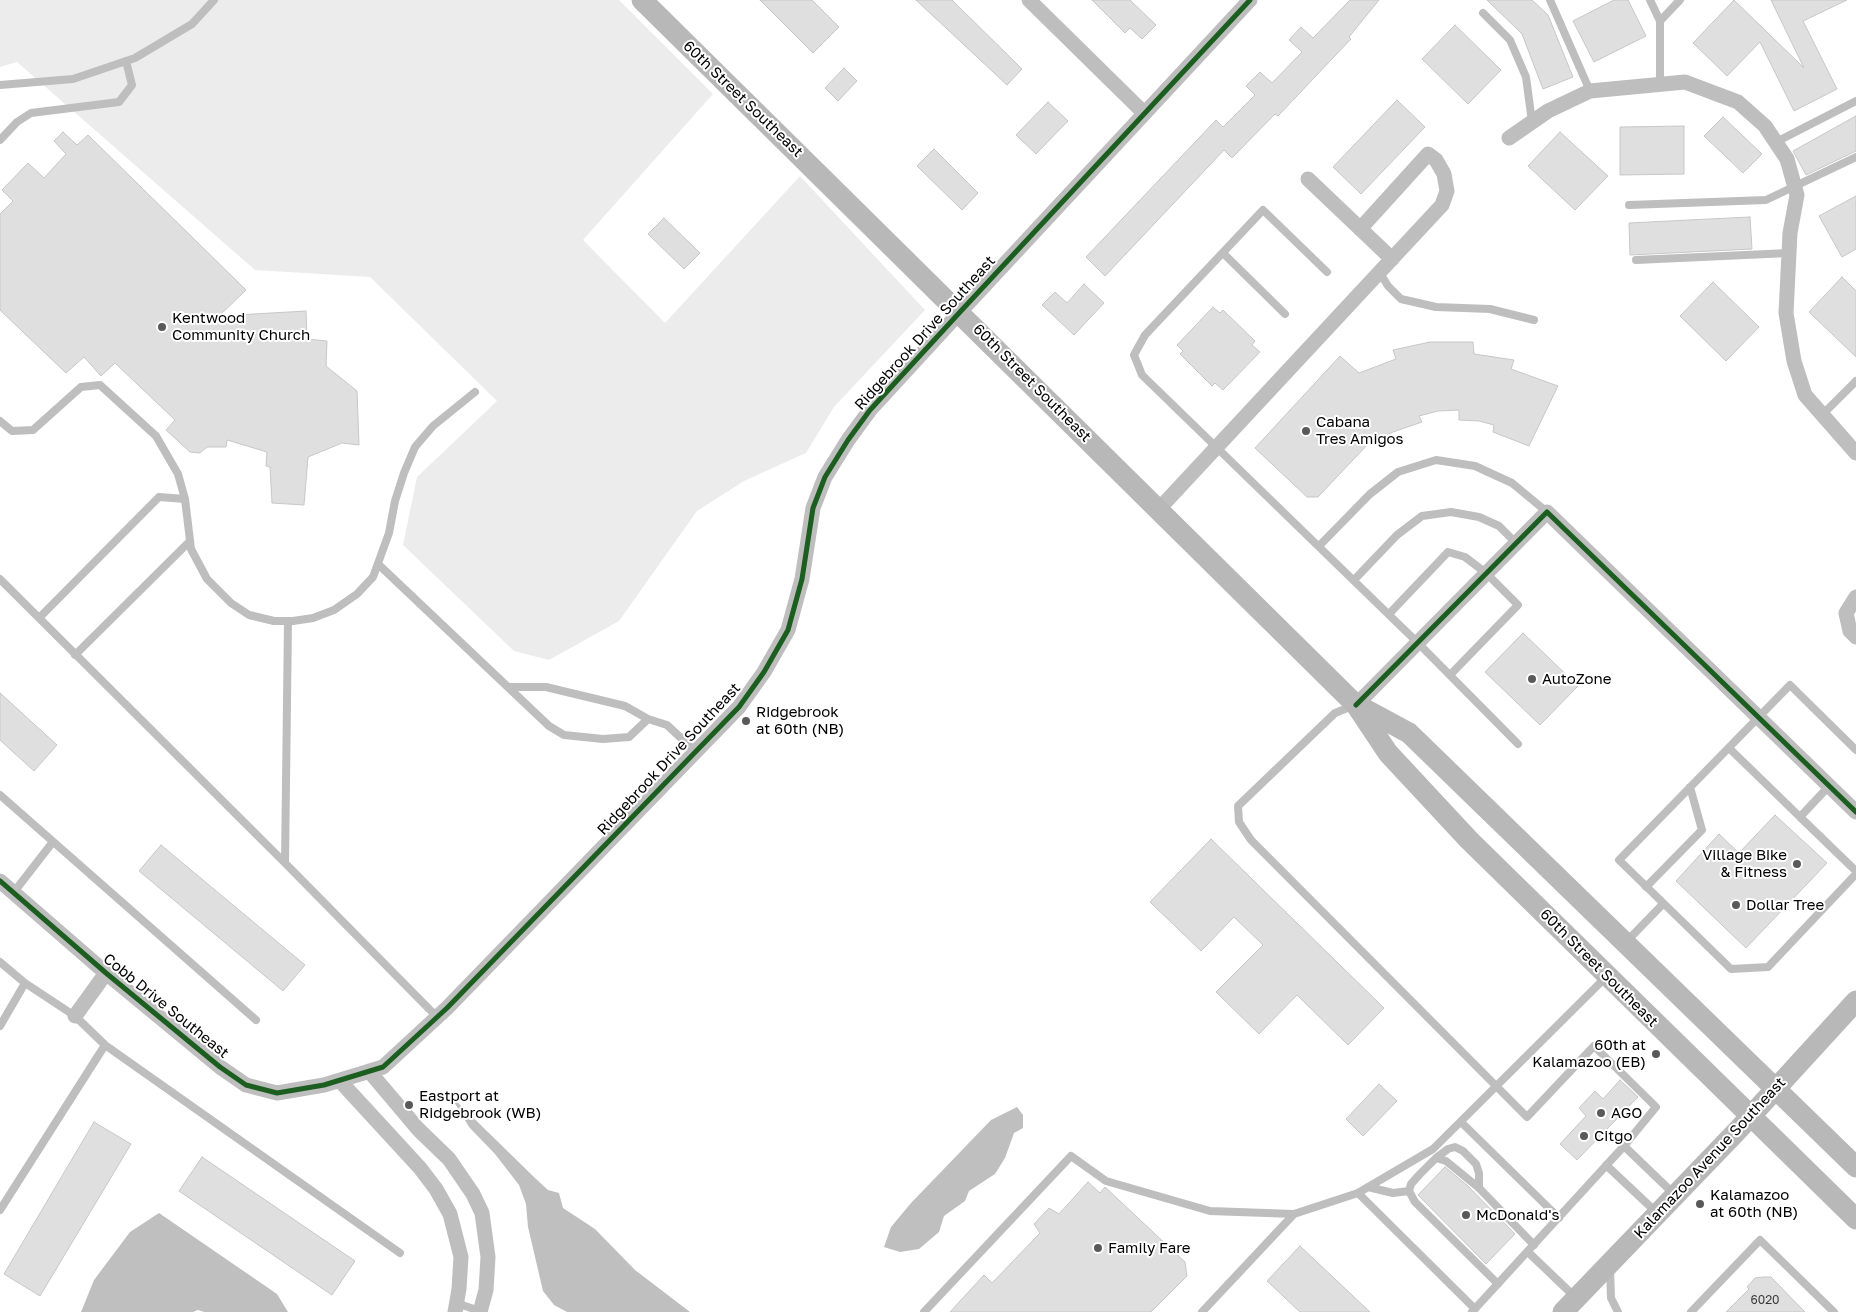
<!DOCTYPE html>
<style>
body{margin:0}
canvas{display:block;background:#fff}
</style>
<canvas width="1856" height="1312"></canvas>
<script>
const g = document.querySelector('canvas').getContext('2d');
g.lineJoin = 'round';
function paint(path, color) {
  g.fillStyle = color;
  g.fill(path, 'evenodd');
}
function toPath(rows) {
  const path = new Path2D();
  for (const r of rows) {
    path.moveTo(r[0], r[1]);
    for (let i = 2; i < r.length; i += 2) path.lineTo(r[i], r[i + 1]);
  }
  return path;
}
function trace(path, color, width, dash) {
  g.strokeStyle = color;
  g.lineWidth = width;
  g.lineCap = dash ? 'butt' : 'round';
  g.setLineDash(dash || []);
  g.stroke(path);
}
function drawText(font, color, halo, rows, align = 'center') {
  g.font = font + ' "Golos Text",sans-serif';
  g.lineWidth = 4;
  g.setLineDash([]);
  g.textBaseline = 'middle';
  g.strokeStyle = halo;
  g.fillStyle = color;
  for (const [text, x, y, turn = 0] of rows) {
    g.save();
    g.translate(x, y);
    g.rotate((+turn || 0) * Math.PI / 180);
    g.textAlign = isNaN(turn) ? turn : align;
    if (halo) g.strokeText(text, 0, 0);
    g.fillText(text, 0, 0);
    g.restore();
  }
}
paint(toPath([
 [0,0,619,0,713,94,583,240,665,323,800,176,925,310,834,407,806,453,744,481,697,511,619,621,549,660,514,651,403,545,417,477,497,401,370,277,255,270,17,62,0,67]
]), '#ececec');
paint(toPath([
 [450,1095,535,1178,548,1190,559,1193,563,1208,595,1229,635,1270,690,1312,567,1312,554,1305,543,1291,528,1227,526,1204,519,1185,495,1154,469,1127],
 [1017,1107,1023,1115,1023,1128,1014,1133,1005,1158,995,1174,969,1191,965,1201,944,1216,939,1232,919,1249,900,1252,884,1247,891,1227,911,1203,991,1120],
 [159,1213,277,1294,288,1312,204,1312,198,1310,193,1312,81,1312,94,1280,130,1232]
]), '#bfbfbf');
const building = toPath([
 [760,0,812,0,839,27,813,53,760,0],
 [916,0,952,0,1022,69,1007,85,916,0],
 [1092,0,1130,0,1156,25,1142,39,1130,28,1125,33,1092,0],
 [1350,0,1379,0,1349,37,1351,39,1278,116,1275,114,1232,158,1224,150,1105,276,1086,257,1216,120,1223,127,1255,95,1246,86,1260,72,1272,83,1302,52,1289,40,1301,27,1313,38,1350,0],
 [1487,0,1532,0,1548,15,1573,77,1543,89,1522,34,1487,0],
 [1614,0,1628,0,1646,36,1594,62,1573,21,1614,0],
 [1734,0,1804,68,1771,0,1847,0,1803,21,1837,89,1794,111,1760,42,1727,76,1693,43,1734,0],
 [1455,25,1501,70,1468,104,1422,59,1455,25],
 [844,68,857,81,838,101,825,88,844,68],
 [1397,100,1425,127,1361,194,1333,167,1397,100],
 [1048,102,1068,121,1036,154,1016,135,1048,102],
 [1856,116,1856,151,1806,175,1793,151,1856,116],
 [1723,117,1762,154,1743,173,1704,136,1723,117],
 [1684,126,1684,174,1620,175,1620,127,1684,126],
 [63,132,77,145,88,135,246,290,219,316,306,311,307,339,327,341,326,366,357,391,359,445,342,443,308,457,304,505,272,503,270,467,266,466,267,452,227,440,226,447,207,447,200,453,190,452,166,430,175,420,115,363,101,376,84,357,66,373,0,310,0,214,13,201,2,190,28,163,44,178,66,154,54,141,63,132],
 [1560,132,1608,176,1575,210,1528,166,1560,132],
 [934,149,978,193,962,210,917,166,934,149],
 [1856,196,1856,249,1842,257,1819,216,1856,196],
 [1750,217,1752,249,1630,255,1629,223,1750,217],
 [664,218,700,253,684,269,648,234,664,218],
 [1842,277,1856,291,1856,357,1809,312,1842,277],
 [1713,282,1759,327,1726,361,1680,316,1713,282],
 [1084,284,1104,303,1074,335,1042,305,1055,292,1067,303,1084,284],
 [1213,307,1220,313,1223,310,1255,341,1252,345,1260,352,1223,390,1215,383,1212,386,1180,354,1183,351,1177,345,1213,307],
 [1430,342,1473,342,1474,354,1514,360,1511,369,1558,386,1529,446,1493,432,1494,425,1479,421,1459,420,1459,410,1438,411,1419,416,1422,422,1393,432,1369,443,1318,497,1307,497,1255,448,1340,356,1359,373,1396,359,1393,350,1430,342],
 [1523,633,1578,686,1540,725,1485,672,1523,633],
 [0,693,57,745,34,771,0,740,0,693],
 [1775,815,1827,863,1746,948,1676,881,1719,834,1739,853,1775,815],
 [1211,839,1384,1008,1348,1045,1297,995,1259,1034,1216,992,1263,945,1234,917,1201,951,1150,902,1211,839],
 [161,845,305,965,283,991,139,871,161,845],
 [1620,1080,1638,1097,1577,1160,1560,1144,1586,1116,1579,1108,1595,1091,1603,1099,1620,1080],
 [1379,1084,1397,1101,1363,1136,1346,1119,1379,1084],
 [94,1122,131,1144,40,1296,4,1274,94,1122],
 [202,1157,355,1261,332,1295,179,1191,202,1157],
 [1445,1167,1468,1186,1515,1234,1486,1264,1418,1195,1445,1167],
 [1088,1182,1100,1193,1105,1187,1185,1262,1187,1276,1151,1312,950,1312,984,1275,992,1283,1040,1233,1034,1224,1049,1208,1059,1214,1088,1182],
 [1300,1246,1370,1312,1300,1312,1267,1281,1300,1246],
 [1764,1277,1771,1277,1805,1312,1726,1312,1749,1289,1747,1287,1755,1278,1764,1277]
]);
paint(building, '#dfdfdf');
trace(building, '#c7c7c7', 1);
trace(toPath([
 [1550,0,1590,91],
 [1650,0,1660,21],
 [1483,13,1510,40,1526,77,1532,122],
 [1660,84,1660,21,1680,0],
 [0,85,73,79,135,58,192,24,214,0],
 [0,140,17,122,31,113,119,102,132,85,126,61],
 [1776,142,1856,101],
 [1629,205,1766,200,1856,157],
 [1223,253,1285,314],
 [1636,260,1789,253],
 [1327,272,1263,210,1145,335,1134,355,1142,375,1418,643,1518,744],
 [1380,273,1388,286,1401,299,1436,307,1490,309,1534,320],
 [1822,415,1856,381],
 [0,421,12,431,33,430,81,387,100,385,156,436,178,474,185,499,191,549,207,579,231,603,249,615,274,621,293,621,313,618,334,610,357,594,373,577,389,533,395,501,404,473,415,447,433,426,475,392],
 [1319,546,1370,494,1398,472,1436,460,1475,466,1512,483,1547,512],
 [378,564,549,726,564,735,603,739,629,737,648,719],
 [0,579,285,863],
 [1354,580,1397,535,1422,516,1451,512,1479,517,1499,526,1516,543],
 [1389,614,1448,552,1465,557,1486,573,1518,605,1450,675],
 [39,618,159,497,185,499],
 [288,621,285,863,437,1017],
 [75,655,190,541],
 [508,687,546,687,625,706,648,719,667,725,696,752],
 [1355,705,1335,713,1238,806,1239,822,1251,840,1527,1117,1594,1046,1656,1107,1624,1146,1472,1312],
 [1729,748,1800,817],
 [1856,750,1790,685,1619,860,1731,969,1768,967,1856,874],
 [1829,786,1800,817,1856,871],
 [0,795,256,1020],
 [1646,887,1702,830,1690,787],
 [14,892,52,843],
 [1626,942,1663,904],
 [0,962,25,983,75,1016,105,1045,400,1253],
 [0,1026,25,983],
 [1461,1122,1559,1218],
 [1624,1146,1675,1195],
 [1436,1158,1448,1149,1455,1147,1463,1151,1476,1164,1479,1173,1479,1188],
 [1606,1165,1656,1212],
 [1368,1187,1393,1193,1409,1191],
 [1358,1193,1475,1309],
 [0,1210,105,1045],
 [1528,1252,1575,1297],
 [1610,1268,1611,1298,1618,1312],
 [1498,1284,1415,1202,1409,1191,1411,1184,1420,1174,1436,1158,1446,1161,1479,1188,1534,1245],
 [456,1303,483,1312],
 [924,1312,1071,1156,1106,1181,1210,1211,1294,1214,1358,1193,1433,1149,1607,976],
 [1202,1312,1294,1214],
 [1691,1312,1760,1240,1834,1312]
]), '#bebebe', 8);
trace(toPath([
 [1029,0,1144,113],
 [1509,138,1548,111,1590,91,1685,82,1738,102,1765,126,1787,159,1797,195,1790,233,1786,313,1794,361,1805,395,1856,453],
 [1308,179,1392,259],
 [1159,509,1442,205,1447,191,1444,174,1436,160,1428,154,1360,229],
 [1856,597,1846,613,1850,631,1856,637],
 [1356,705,1547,512,1856,812],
 [0,881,106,973,220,1067,246,1085,277,1093,324,1085,383,1067,447,1008,739,707,764,672,788,630,802,579,813,508,825,477,848,440,870,410,960,312,1250,0],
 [75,1016,106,973],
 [369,1071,418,1129,449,1159,473,1194,482,1213,488,1257,486,1290,480,1312],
 [340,1081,420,1168,436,1189,450,1214,461,1257,459,1289,455,1312]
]), '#bebebe', 15);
trace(toPath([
 [642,0,1356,705,1388,753,1469,840,1856,1219],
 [1359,706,1409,733,1856,1167],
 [1563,1312,1737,1131,1856,1001]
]), '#b8b8b8', 21);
trace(toPath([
 [1356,705,1547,512,1856,812],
 [0,881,106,973,220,1067,246,1085,277,1093,324,1085,383,1067,447,1008,739,707,764,672,788,630,802,579,813,508,825,477,848,440,870,410,960,312,1250,0]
]), '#1b5e20', 5);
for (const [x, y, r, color] of [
 [162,327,5,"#595959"],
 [1306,431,5,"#595959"],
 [1532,679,5,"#595959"],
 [746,721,5,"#595959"],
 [1797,864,5,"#595959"],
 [1736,905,5,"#595959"],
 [1656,1054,5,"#595959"],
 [409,1105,5,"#595959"],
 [1601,1113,5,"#595959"],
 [1584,1136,5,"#595959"],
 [1700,1204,5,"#595959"],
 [1466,1215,5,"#595959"],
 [1098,1248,5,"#595959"]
]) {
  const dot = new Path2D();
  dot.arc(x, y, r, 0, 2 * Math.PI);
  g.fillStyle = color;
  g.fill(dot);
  trace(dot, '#fff', 2);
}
drawText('12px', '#383838', null, [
 ["6020",1765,1300]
]);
drawText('15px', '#000', '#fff', [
 ["60th Street Southeast",743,99,44],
 ["Ridgebrook Drive Southeast",925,333,-48],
 ["60th Street Southeast",1032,383,45],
 ["Ridgebrook Drive Southeast",669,759,-47],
 ["60th Street Southeast",1599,968,45],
 ["Cobb Drive Southeast",166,1006,39],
 ["Kalamazoo Avenue Southeast",1710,1158,-47]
]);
drawText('15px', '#000', '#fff', [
 ["Kentwood",172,318],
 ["Community Church",172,335],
 ["Cabana",1316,422],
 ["Tres Amigos",1316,439],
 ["AutoZone",1542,679],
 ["Ridgebrook",756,712],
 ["at 60th (NB)",756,729],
 ["Village Bike",1787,855,"right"],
 ["& Fitness",1787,872,"right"],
 ["Dollar Tree",1746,905],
 ["60th at",1646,1045,"right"],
 ["Kalamazoo (EB)",1646,1062,"right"],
 ["Eastport at",419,1096],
 ["Ridgebrook (WB)",419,1113],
 ["AGO",1611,1113],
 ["Citgo",1594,1136],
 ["Kalamazoo",1710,1195],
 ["at 60th (NB)",1710,1212],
 ["McDonald's",1476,1215],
 ["Family Fare",1108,1248]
], 'left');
</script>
